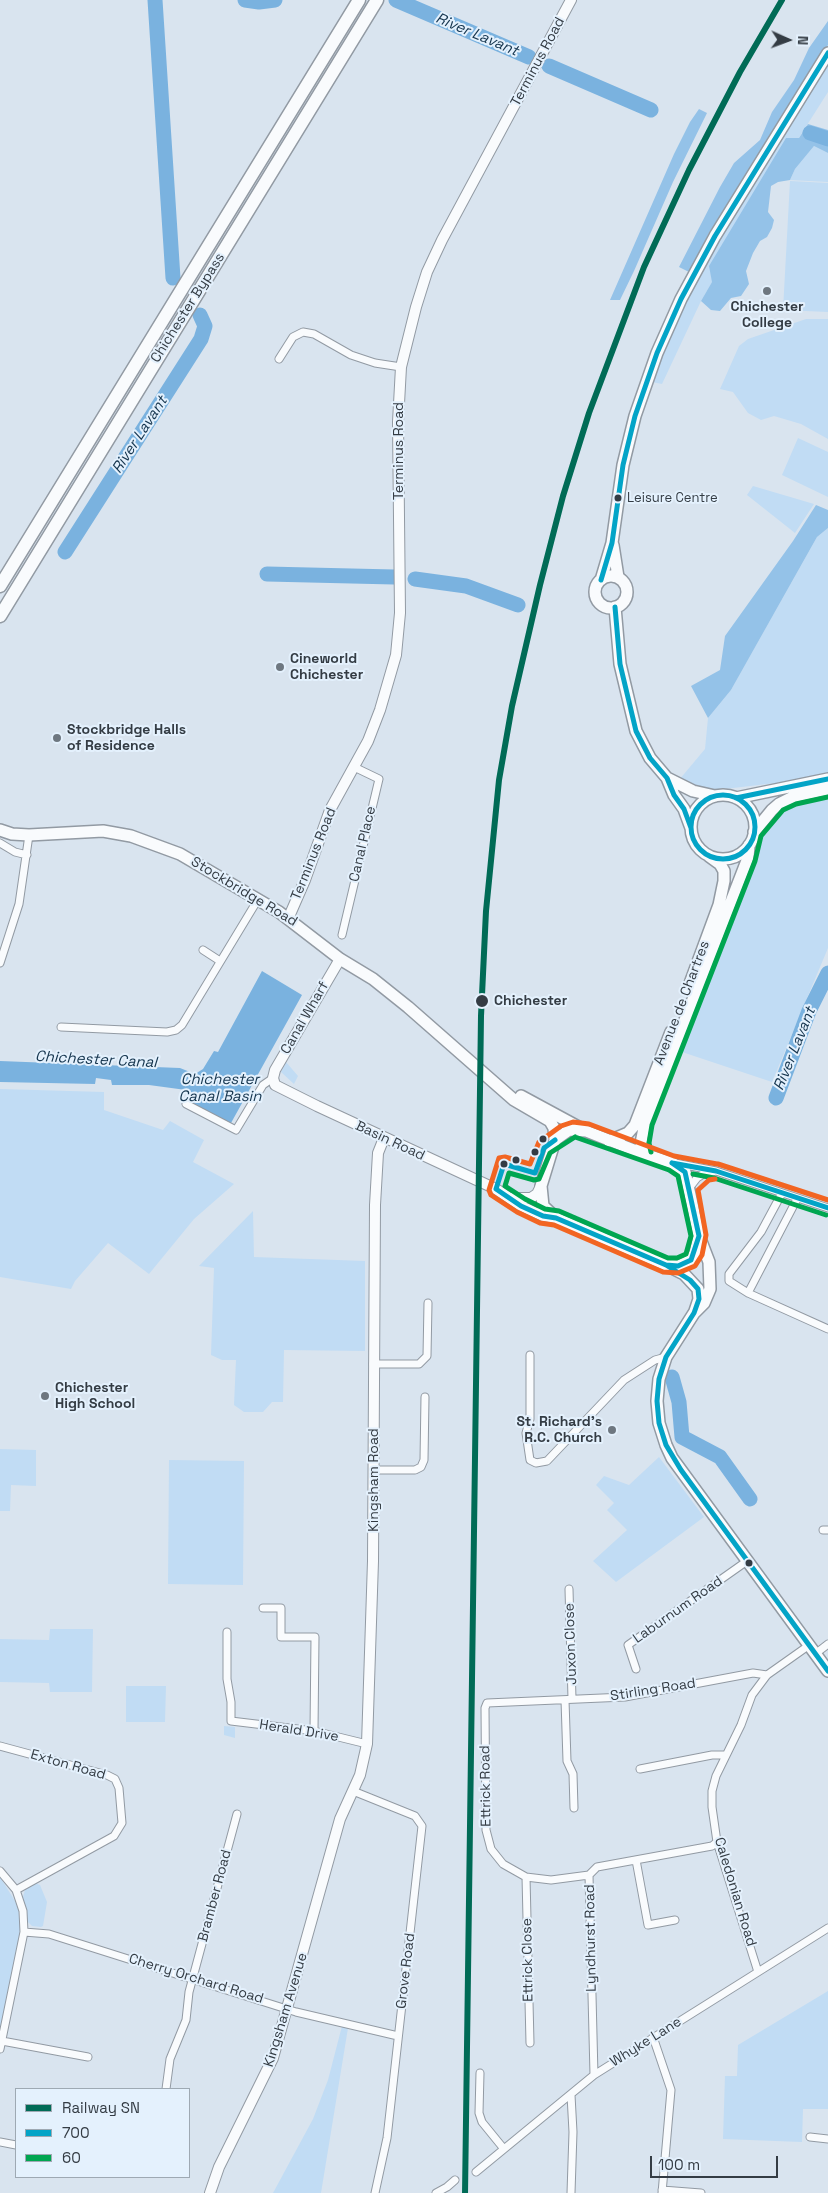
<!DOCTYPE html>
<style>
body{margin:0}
#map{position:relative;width:828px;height:2193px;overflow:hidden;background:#d9e4ef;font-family:"Space Grotesk",sans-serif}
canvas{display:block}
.legend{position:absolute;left:15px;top:2088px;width:175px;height:90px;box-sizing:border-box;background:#e4f1fd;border:1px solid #9ea9b3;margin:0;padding:6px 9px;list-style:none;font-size:15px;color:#343c44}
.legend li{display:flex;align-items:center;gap:10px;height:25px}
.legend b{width:25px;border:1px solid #9ea9b3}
.north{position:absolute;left:763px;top:15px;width:50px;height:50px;-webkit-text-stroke:4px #e4f1fd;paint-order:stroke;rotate:92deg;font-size:14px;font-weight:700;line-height:20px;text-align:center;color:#343c44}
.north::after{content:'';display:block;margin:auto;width:18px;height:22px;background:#343c44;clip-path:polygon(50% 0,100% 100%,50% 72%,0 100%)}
.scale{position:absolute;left:650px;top:2156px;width:128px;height:22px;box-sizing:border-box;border:2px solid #343c44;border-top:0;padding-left:6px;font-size:15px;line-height:18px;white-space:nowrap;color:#343c44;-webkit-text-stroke:4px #e4f1fd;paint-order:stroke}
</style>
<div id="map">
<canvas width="828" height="2193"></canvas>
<ul class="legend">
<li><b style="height:6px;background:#006b56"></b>Railway SN</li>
<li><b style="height:6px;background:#03a4c7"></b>700</li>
<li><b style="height:6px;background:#00a651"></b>60</li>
</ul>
<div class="north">N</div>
<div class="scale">100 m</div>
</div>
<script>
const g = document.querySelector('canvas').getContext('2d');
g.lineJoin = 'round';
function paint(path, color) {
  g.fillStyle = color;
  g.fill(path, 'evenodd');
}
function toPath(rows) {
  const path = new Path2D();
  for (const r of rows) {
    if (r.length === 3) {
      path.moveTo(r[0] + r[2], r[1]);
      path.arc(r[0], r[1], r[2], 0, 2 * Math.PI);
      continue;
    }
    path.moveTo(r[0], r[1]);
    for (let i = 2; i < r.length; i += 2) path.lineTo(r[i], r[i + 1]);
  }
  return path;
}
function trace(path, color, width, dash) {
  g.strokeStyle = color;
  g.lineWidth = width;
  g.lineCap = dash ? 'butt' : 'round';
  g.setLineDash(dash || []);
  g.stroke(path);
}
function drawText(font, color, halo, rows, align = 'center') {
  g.font = font + ' "Space Grotesk",sans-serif';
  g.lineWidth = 4;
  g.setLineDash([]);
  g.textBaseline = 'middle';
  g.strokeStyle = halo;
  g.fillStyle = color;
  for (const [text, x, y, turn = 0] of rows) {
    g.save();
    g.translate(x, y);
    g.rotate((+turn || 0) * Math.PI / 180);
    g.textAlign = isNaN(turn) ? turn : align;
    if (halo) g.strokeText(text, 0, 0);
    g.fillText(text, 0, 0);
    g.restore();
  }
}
paint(toPath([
 [828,63,828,92,774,177,701,301,662,384,652,382,684,301,719,239],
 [814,146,828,153,828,182,790,180,795,169],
 [790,181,828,183,828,312,783,310],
 [806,319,828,319,828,439,801,424,774,416,761,420,748,413,733,392,720,389,739,346,748,339],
 [798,438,828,452,828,497,782,475],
 [753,486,814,504,795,533,747,495],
 [828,528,828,773,793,781,716,790,699,788,679,780,705,749,708,718,731,690,817,537],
 [828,794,828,948,772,1082,682,1052,675,1047,761,840,772,821,781,811,793,804],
 [286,1062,298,1076,294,1084,281,1072],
 [0,1089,104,1092,104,1110,163,1130,170,1121,204,1140,193,1162,234,1184,194,1219,149,1274,108,1243,75,1281,71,1289,0,1277],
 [253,1211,254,1257,365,1261,365,1351,284,1350,283,1402,272,1402,263,1412,244,1412,234,1405,236,1360,222,1360,211,1355,214,1268,199,1266],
 [0,1449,36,1450,36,1486,11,1485,10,1511,0,1511],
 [659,1457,704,1517,616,1582,593,1561,627,1530,607,1510,614,1503,596,1485,604,1476,629,1485],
 [169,1460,244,1461,243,1585,168,1584],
 [50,1629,93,1629,92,1692,50,1692,49,1683,0,1682,0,1639,49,1640],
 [126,1686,166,1686,165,1722,126,1722],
 [224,1726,235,1727,235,1738,224,1735],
 [0,1877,15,1901,20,1914,20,1931,0,2030],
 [35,1883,40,1885,47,1902,43,1926,41,1927,32,1926,27,1921,23,1897,25,1890],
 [828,1991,828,2109,803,2109,802,2142,723,2139,725,2076,737,2076,738,2045],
 [342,2026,348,2028,321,2193,273,2193,313,2119,328,2080]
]), '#c1dcf4');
paint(toPath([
 [828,21,828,45,709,233,689,272,679,267,720,187,734,163,760,140,772,112,794,80,809,48],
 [699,109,707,113,673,182,634,271,620,300,610,300,674,154,690,122],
 [808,124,828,130,828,153,814,146,795,169,790,180,778,182,771,186,768,212,774,220,772,228,767,237,760,241,753,253,746,271,749,284,741,296,731,298,720,311,711,310,701,301,712,282,709,266,786,138,799,138],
 [816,505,828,510,828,528,817,537,731,690,708,718,691,686,720,670,725,636,793,541]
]), '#94c2e8');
paint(toPath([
 [262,971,302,995,231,1123,187,1101,189,1094,186,1090,149,1085,112,1085,111,1080,96,1078,95,1084,0,1082,0,1061,180,1068,195,1074,203,1069,214,1051,218,1052]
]), '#7ab2df');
trace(toPath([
 [774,1096,776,1098]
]), '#7ab2df', 2.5);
trace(toPath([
 [155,0,173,278],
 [245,0,259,2,275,0],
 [396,0,529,57],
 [549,66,651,110],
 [810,133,828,139],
 [65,552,201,339,205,326,200,315],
 [267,574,394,577],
 [415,579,466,586,518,605],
 [776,1098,809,1011,828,973],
 [672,1377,679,1402,682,1437,720,1457,750,1499]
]), '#7ab2df', 15);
const street = toPath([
 [279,359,293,337,303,332,314,334,351,355,375,363,401,367],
 [0,843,15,852,27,855],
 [342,935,379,779,354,767],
 [203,950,220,961],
 [0,963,19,904,29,835],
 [61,1027,167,1032,176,1030,182,1025,257,901],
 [186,1104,236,1130,263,1085,273,1078],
 [675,1163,716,1171,828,1208],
 [690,1187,697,1178,705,1173,713,1172],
 [782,1193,761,1232,729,1274,729,1281,748,1293,828,1329],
 [748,1293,797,1199],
 [530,1355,530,1419,526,1433,530,1460,536,1463,547,1461,624,1380,655,1360,666,1357],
 [373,1364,419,1364,427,1356,428,1303],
 [374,1470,415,1470,421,1467,424,1460,425,1397],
 [823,1530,828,1530],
 [569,1589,572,1699],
 [263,1608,281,1608,281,1637,315,1637,314,1731],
 [227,1632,227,1679,231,1702,231,1721,314,1731,367,1744],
 [815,1654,828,1644],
 [636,1669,628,1645,747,1561],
 [565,1700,567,1761,573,1774,574,1808],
 [0,1746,107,1775,115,1779,119,1788,122,1823,114,1836,16,1890],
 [640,1769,712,1755,725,1755],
 [353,1791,415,1816,422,1826,387,2138,375,2193],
 [636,1860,648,1925,675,1920],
 [0,1871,16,1890,23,1911,24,1932,0,2049],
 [589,1875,551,1880,526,1877,503,1864,491,1849,486,1830,485,1708,487,1703,625,1697,753,1673,767,1675],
 [526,1877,530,2043],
 [24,1932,49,1934,296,2012,398,2036],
 [758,1972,717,1842,712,1807,712,1791,716,1776,741,1725,752,1695,767,1675,808,1646],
 [653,2037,671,2090,662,2193],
 [2,2041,88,2057],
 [480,2073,479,2113,482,2122,504,2149],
 [594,2075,589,1875,597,1867,712,1846,717,1842],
 [166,2089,170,2059,186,2020,189,1992,237,1814],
 [571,2095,573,2132,571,2193],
 [810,2137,828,2139],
 [0,2142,16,2145],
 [476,2172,594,2075,828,1928],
 [662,2190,701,2193],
 [436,2193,447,2187,455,2180]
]);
const secondary = toPath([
 [288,919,305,880,330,810,368,741,380,710,396,655,400,613,398,422,401,367,416,307,427,272,442,240,571,0],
 [340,959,275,1070,273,1078,275,1085,317,1106,496,1189,521,1206,543,1216,556,1218],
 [511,1198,531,1198,537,1194,541,1186],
 [210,2193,219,2167,273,2058,340,1819,360,1775,367,1744,373,1561,375,1205,378,1153,384,1138]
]);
const primary = toPath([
 [613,545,618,577],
 [611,592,16],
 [601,580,612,543,623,465,635,416,657,353,681,299,715,236,828,53],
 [615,607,620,664,636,731,650,758,667,778,674,795,684,809,691,828],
 [667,778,693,791,715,796],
 [723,827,32],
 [736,798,828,779],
 [0,830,12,834,29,835,103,831,131,836,180,854,279,912,340,959,373,979,408,1007,514,1100,550,1121,554,1128,555,1140],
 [754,832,772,810,779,804,793,797,828,789],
 [688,989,719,905,724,881,724,871,720,864,709,856],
 [521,1096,582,1129],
 [609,1141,628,1133,635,1125,671,1032],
 [644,1154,641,1143,645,1123,748,858,749,845],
 [699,1236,695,1253,691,1260,678,1266,666,1265,556,1218,543,1206,541,1186,555,1140,569,1130,586,1131,644,1154,672,1163,685,1172,699,1236,709,1262,710,1289,704,1303,694,1313,666,1357,659,1379,657,1401,659,1423,666,1445,672,1458,828,1671],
 [670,1267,684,1274,698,1289,699,1299,695,1311]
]);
const highway = toPath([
 [0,586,359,0],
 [0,616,377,0]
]);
trace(street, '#929aa3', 9);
trace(secondary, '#929aa3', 12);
trace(primary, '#929aa3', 14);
trace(highway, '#929aa3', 15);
trace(street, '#f9fbfd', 7);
trace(secondary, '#f9fbfd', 10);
trace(primary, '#f9fbfd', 11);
trace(highway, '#f9fbfd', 12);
trace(toPath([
 [601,580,612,543,623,465,635,416,657,353,681,299,715,236,828,53],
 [615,607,620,664,636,731,650,758,667,778,674,795,684,809,691,828],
 [723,827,32],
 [736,798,828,779],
 [555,1140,544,1148,535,1173,504,1164,496,1189,521,1206,543,1216,556,1218,666,1265,678,1266,691,1260,699,1236,685,1172,672,1163],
 [672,1163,716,1171,828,1208],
 [666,1265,690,1280,698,1289,699,1299,694,1313,666,1357,659,1379,657,1401,659,1423,666,1445,681,1470,828,1671]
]), '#03a4c7', 5);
trace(toPath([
 [575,1137,669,1170,678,1176,691,1236,686,1254,677,1258,668,1258,559,1211,545,1209,525,1199,505,1186,509,1173,534,1180,539,1179,550,1153,575,1137],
 [651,1152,649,1143,652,1125,755,861,761,836,783,810,796,804,828,797],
 [693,1174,714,1178,826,1215]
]), '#00a651', 5);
trace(toPath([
 [718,1164,828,1200],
 [715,1179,709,1180,698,1190,706,1235,702,1255,695,1266,678,1273,663,1272,554,1225,540,1223,517,1212,491,1195,489,1190,499,1158,505,1157,530,1164,539,1142,561,1126,573,1122,589,1124,674,1156,717,1164]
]), '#f26522', 5);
trace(toPath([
 [465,2193,481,1016,486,911,499,780,512,706,540,585,563,496,589,413,644,267,689,170,740,72,782,0]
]), '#006b56', 6);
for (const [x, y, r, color] of [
 [767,291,5,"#6e7780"],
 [618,498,4.5,"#343c44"],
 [280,667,5,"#6e7780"],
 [57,738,5,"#6e7780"],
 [482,1001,7,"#343c44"],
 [543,1139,4.5,"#343c44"],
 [535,1152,4.5,"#343c44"],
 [516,1160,4.5,"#343c44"],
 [504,1164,4.5,"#343c44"],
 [45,1396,5,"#6e7780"],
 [612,1430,5,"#6e7780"],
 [749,1563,4.5,"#343c44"]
]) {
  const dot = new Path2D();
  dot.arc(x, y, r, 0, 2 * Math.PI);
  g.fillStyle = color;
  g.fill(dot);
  trace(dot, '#e4f1fd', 2);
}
drawText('13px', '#343c44', '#e4f1fd', [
 ["Leisure Centre",627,498]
], 'left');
drawText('14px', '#343c44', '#e4f1fd', [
 ["Terminus Road",538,62,-62],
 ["Chichester Bypass",188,308,-58],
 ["Terminus Road",399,451,-90],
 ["Canal Place",363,844,-77],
 ["Terminus Road",314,854,-68],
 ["Stockbridge Road",244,892,31],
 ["Avenue de Chartres",682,1003,-69],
 ["Canal Wharf",305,1018,-60],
 ["Basin Road",390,1141,25],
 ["Kingsham Road",374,1480,-90],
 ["Laburnum Road",678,1610,-35],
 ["Juxon Close",571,1644,-92],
 ["Stirling Road",653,1690,-9],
 ["Herald Drive",299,1731,9],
 ["Exton Road",68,1765,16],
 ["Ettrick Road",486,1786,-91],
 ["Caledonian Road",735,1892,73],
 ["Bramber Road",215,1896,-75],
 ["Lyndhurst Road",591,1938,-91],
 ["Ettrick Close",528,1960,-91],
 ["Grove Road",406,1971,-83],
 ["Cherry Orchard Road",196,1979,17],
 ["Kingsham Avenue",286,2010,-73],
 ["Whyke Lane",646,2042,-32]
]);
drawText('bold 14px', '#343c44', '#e4f1fd', [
 ["Chichester",767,307,"center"],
 ["College",767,323,"center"],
 ["Cineworld",290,659],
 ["Chichester",290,675],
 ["Stockbridge Halls",67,730],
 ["of Residence",67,746],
 ["Chichester",55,1388],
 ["High School",55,1404],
 ["St. Richard's",602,1422,"right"],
 ["R.C. Church",602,1438,"right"]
], 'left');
drawText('bold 14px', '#343c44', '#e4f1fd', [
 ["Chichester",494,1001]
], 'left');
drawText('italic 15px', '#15354e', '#e4f1fd', [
 ["River Lavant",477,35,23],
 ["River Lavant",140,435,-57],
 ["River Lavant",795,1049,-68],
 ["Chichester Canal",96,1060,3],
 ["Chichester",220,1080],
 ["Canal Basin",220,1097]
]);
</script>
